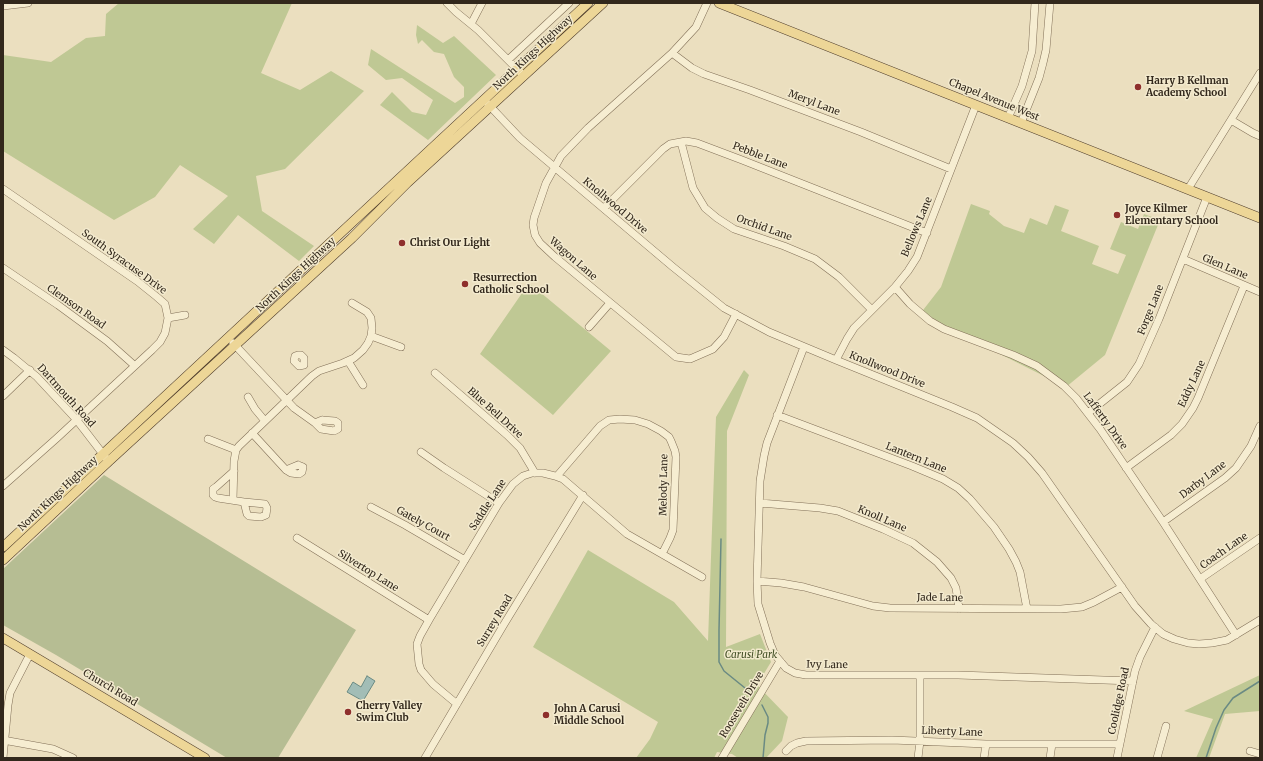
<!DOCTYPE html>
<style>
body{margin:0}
#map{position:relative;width:1263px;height:761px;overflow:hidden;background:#ebdfbf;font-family:Merriweather,serif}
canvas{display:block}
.frame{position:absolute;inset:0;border:4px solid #32281c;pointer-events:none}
</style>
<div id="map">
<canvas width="1263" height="761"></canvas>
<div class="frame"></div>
</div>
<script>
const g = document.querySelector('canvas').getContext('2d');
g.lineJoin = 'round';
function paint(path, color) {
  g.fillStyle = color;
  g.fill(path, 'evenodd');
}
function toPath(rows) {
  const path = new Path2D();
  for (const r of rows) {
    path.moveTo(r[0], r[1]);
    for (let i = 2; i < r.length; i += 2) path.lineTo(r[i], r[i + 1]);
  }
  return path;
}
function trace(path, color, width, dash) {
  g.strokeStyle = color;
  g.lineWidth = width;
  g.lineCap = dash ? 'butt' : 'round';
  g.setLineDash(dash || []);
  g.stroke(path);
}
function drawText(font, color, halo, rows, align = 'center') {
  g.font = font + ' Merriweather,serif';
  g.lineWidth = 3;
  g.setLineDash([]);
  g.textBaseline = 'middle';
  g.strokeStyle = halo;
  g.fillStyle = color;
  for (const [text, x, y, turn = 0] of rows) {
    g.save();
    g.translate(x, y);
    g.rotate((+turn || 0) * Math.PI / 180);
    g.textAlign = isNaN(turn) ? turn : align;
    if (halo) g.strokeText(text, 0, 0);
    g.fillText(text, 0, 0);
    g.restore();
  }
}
paint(toPath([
 [119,3,292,3,261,73,300,90,331,71,364,91,285,169,256,176,262,211,314,246,299,261,238,215,214,244,193,229,228,196,180,165,155,197,114,220,3,151,3,55,51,62,86,38,105,36,106,14],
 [417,25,443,43,454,36,496,75,428,140,380,105,392,92,412,112,426,115,433,100,402,78,386,80,368,65,371,49,455,103,464,97,464,87,454,77,444,54,434,52,422,40,418,44,416,35],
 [971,204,990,211,989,214,1004,226,1024,233,1030,218,1047,225,1055,205,1069,210,1061,231,1099,246,1092,264,1118,274,1126,255,1110,249,1121,222,1138,229,1144,214,1160,220,1105,355,1066,387,920,314,941,287],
 [529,283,611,351,553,415,480,354],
 [744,370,749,375,727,431,726,647,760,634,771,662,757,685,788,717,782,741,766,758,738,758,732,754,717,752,714,758,636,758,650,739,658,722,533,647,588,550,674,602,708,641,716,417],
 [1260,675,1260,711,1225,714,1209,758,1196,758,1213,719,1184,711]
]), '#bfc894');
paint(toPath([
 [104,475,356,630,278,758,227,758,56,655,3,625,3,569]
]), '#b6bd93');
const water = toPath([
 [367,676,375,681,363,701,347,692,353,682,361,687,367,676]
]);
paint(water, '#a2bdb6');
trace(water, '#6a8a83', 1);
trace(toPath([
 [721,539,719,630,719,662,724,671,745,688,750,693],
 [762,705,768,717,768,723,765,735,763,758],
 [1206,758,1216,728,1224,710,1233,698,1260,681]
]), '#6a8a83', 1.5);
const minor = toPath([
 [447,3,456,12,478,30,520,72],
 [707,3,696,27,672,53,588,128,561,156,546,183,534,218,533,225,535,235,540,243,555,257,676,357,690,359,713,349,724,337,736,314],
 [3,6,28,3],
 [471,24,482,3],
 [672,53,692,68,704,74,750,90,861,132,951,169],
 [508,60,569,3],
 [487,103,520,138,673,267,724,308,769,332,836,360,952,407,977,418,1013,443,1028,457,1042,473,1135,606,1151,624,1163,634,1174,639,1188,643,1199,644,1212,643,1227,640,1260,620],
 [1008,118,1022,86,1032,51,1035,3],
 [1231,120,1253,133,1260,136],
 [1021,123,1039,78,1043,63,1046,50,1050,3],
 [681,142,693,188,705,208,717,218,734,229,784,246,815,259,839,277,872,310],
 [3,189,137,281,157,297,165,304,168,318,165,333,160,342,152,350,57,438,3,486],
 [1188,189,1260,73],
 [604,208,663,149,670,144,686,141,697,143,742,160,927,233],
 [1183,259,1260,292],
 [3,268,58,305,107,341,134,365],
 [895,287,910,304,930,321,944,329,1013,355,1037,366,1064,386,1076,398,1100,429,1163,522,1236,635],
 [168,318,185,315],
 [589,327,610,303],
 [371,336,401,347],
 [233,343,294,408,315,423],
 [804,347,767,443,764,456,760,481,757,581,758,604,770,643,775,655,786,668,795,673,806,675,958,675,1133,681],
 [3,350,14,358,37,377,76,419,106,458],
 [298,355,301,355,304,358,304,365,299,366,294,361,295,356,298,355],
 [836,360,847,339,854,328,895,287,908,271,917,257,976,105],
 [348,361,363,385],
 [435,373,507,435,520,448,535,473],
 [3,396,30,370],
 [248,397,255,409,265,421],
 [1088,413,1127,382,1139,364,1159,319,1207,197],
 [777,415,912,466,943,479,958,488,970,499,994,527,1009,549,1016,562,1020,572,1027,609],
 [322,420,335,421,338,423,338,429,334,431,321,429,315,423,322,420],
 [252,433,286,470],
 [208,439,236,450],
 [421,452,444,468,499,503],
 [298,465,303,467,302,472,299,474,291,473,286,470,298,465],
 [1126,468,1171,435,1182,424,1193,408,1198,398,1244,286],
 [234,471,216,487,213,489,213,495,215,497,218,498,244,502],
 [557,476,600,426,609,420,620,419,635,420,648,424,661,431,669,437,671,441,675,451,676,457,673,530,670,538,662,554],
 [233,500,234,461,236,450,239,446,312,376,319,371,343,363,354,358,363,350,368,343,371,336,372,328,371,318,367,312,352,303],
 [244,502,265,504,267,508,266,515,261,517,249,516,247,514,244,502],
 [760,503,820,508,838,511,883,529,913,543,937,562,951,578,956,588,959,609],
 [371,507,405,525,465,560],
 [1163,522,1225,478,1236,468,1251,446,1260,426],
 [297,538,429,620],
 [1200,579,1260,538],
 [757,581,781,583,804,587,873,606,890,608,1061,609,1082,607,1094,602,1122,587],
 [457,704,433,684,421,670,419,664,417,644,420,636,429,620,499,503,513,484,523,476,532,473,543,473,555,476,563,479,627,534,702,577],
 [3,740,53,749,73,758],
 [786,751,791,746,797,743,806,741,892,740,986,744,1120,744],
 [1250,751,1260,754],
 [3,758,8,705,10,693,30,654],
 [425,758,503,626,583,495],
 [722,758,780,661],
 [918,758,920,741,920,675],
 [984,758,986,744],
 [1050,758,1052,744],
 [1117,758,1135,671,1140,657,1155,627],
 [1157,758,1166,726]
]);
const major = toPath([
 [719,3,1260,218],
 [3,547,588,3],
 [3,560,109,461,352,238,407,183,603,3],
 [3,638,205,758]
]);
trace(minor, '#827058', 8);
trace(major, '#503e2d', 10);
trace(minor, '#f6edd1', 7);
trace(major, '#edd697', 9);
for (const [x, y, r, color] of [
 [1138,87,4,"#8e2f2c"],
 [1117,215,4,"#8e2f2c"],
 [402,243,4,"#8e2f2c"],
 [465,284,4,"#8e2f2c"],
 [348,712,4,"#8e2f2c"],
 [546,715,4,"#8e2f2c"]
]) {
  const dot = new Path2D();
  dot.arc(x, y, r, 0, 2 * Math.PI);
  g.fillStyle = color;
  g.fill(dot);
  trace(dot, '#f3eace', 1.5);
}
drawText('10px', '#32281c', '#f3eace', [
 ["North Kings Highway",533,53,-43],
 ["Chapel Avenue West",994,100,22],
 ["Meryl Lane",814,103,21],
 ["Pebble Lane",760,156,21],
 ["Knollwood Drive",615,206,40],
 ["Bellows Lane",917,227,-67],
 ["Orchid Lane",764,228,20],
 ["Wagon Lane",573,259,41],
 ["South Syracuse Drive",124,262,36],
 ["Glen Lane",1225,267,23],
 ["North Kings Highway",296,275,-43],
 ["Clemson Road",76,307,35],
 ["Forge Lane",1151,310,-68],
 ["Knollwood Drive",887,370,22],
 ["Eddy Lane",1192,384,-65],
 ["Dartmouth Road",66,396,48],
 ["Blue Bell Drive",495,413,42],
 ["Lafferty Drive",1105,421,54],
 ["Lantern Lane",916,458,22],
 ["Darby Lane",1203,480,-37],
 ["Melody Lane",664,485,-89],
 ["North Kings Highway",58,494,-43],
 ["Saddle Lane",488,505,-57],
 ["Knoll Lane",882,519,23],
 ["Gately Court",423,524,29],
 ["Coach Lane",1224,551,-35],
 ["Silvertop Lane",368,571,32],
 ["Jade Lane",940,598,1],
 ["Surrey Road",495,621,-59],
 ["Ivy Lane",827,665,1],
 ["Church Road",110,688,31],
 ["Coolidge Road",1119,701,-78],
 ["Roosevelt Drive",742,705,-59],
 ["Liberty Lane",952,732,2]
]);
drawText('bold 10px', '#32281c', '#f3eace', [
 ["Harry B Kellman",1146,81],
 ["Academy School",1146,93],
 ["Joyce Kilmer",1125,209],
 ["Elementary School",1125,221],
 ["Christ Our Light",410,243],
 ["Resurrection",473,278],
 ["Catholic School",473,290],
 ["Cherry Valley",356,706],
 ["Swim Club",356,718],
 ["John A Carusi",554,709],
 ["Middle School",554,721]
], 'left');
drawText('italic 10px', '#414e24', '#f3eace', [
 ["Carusi Park",751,655]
]);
</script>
